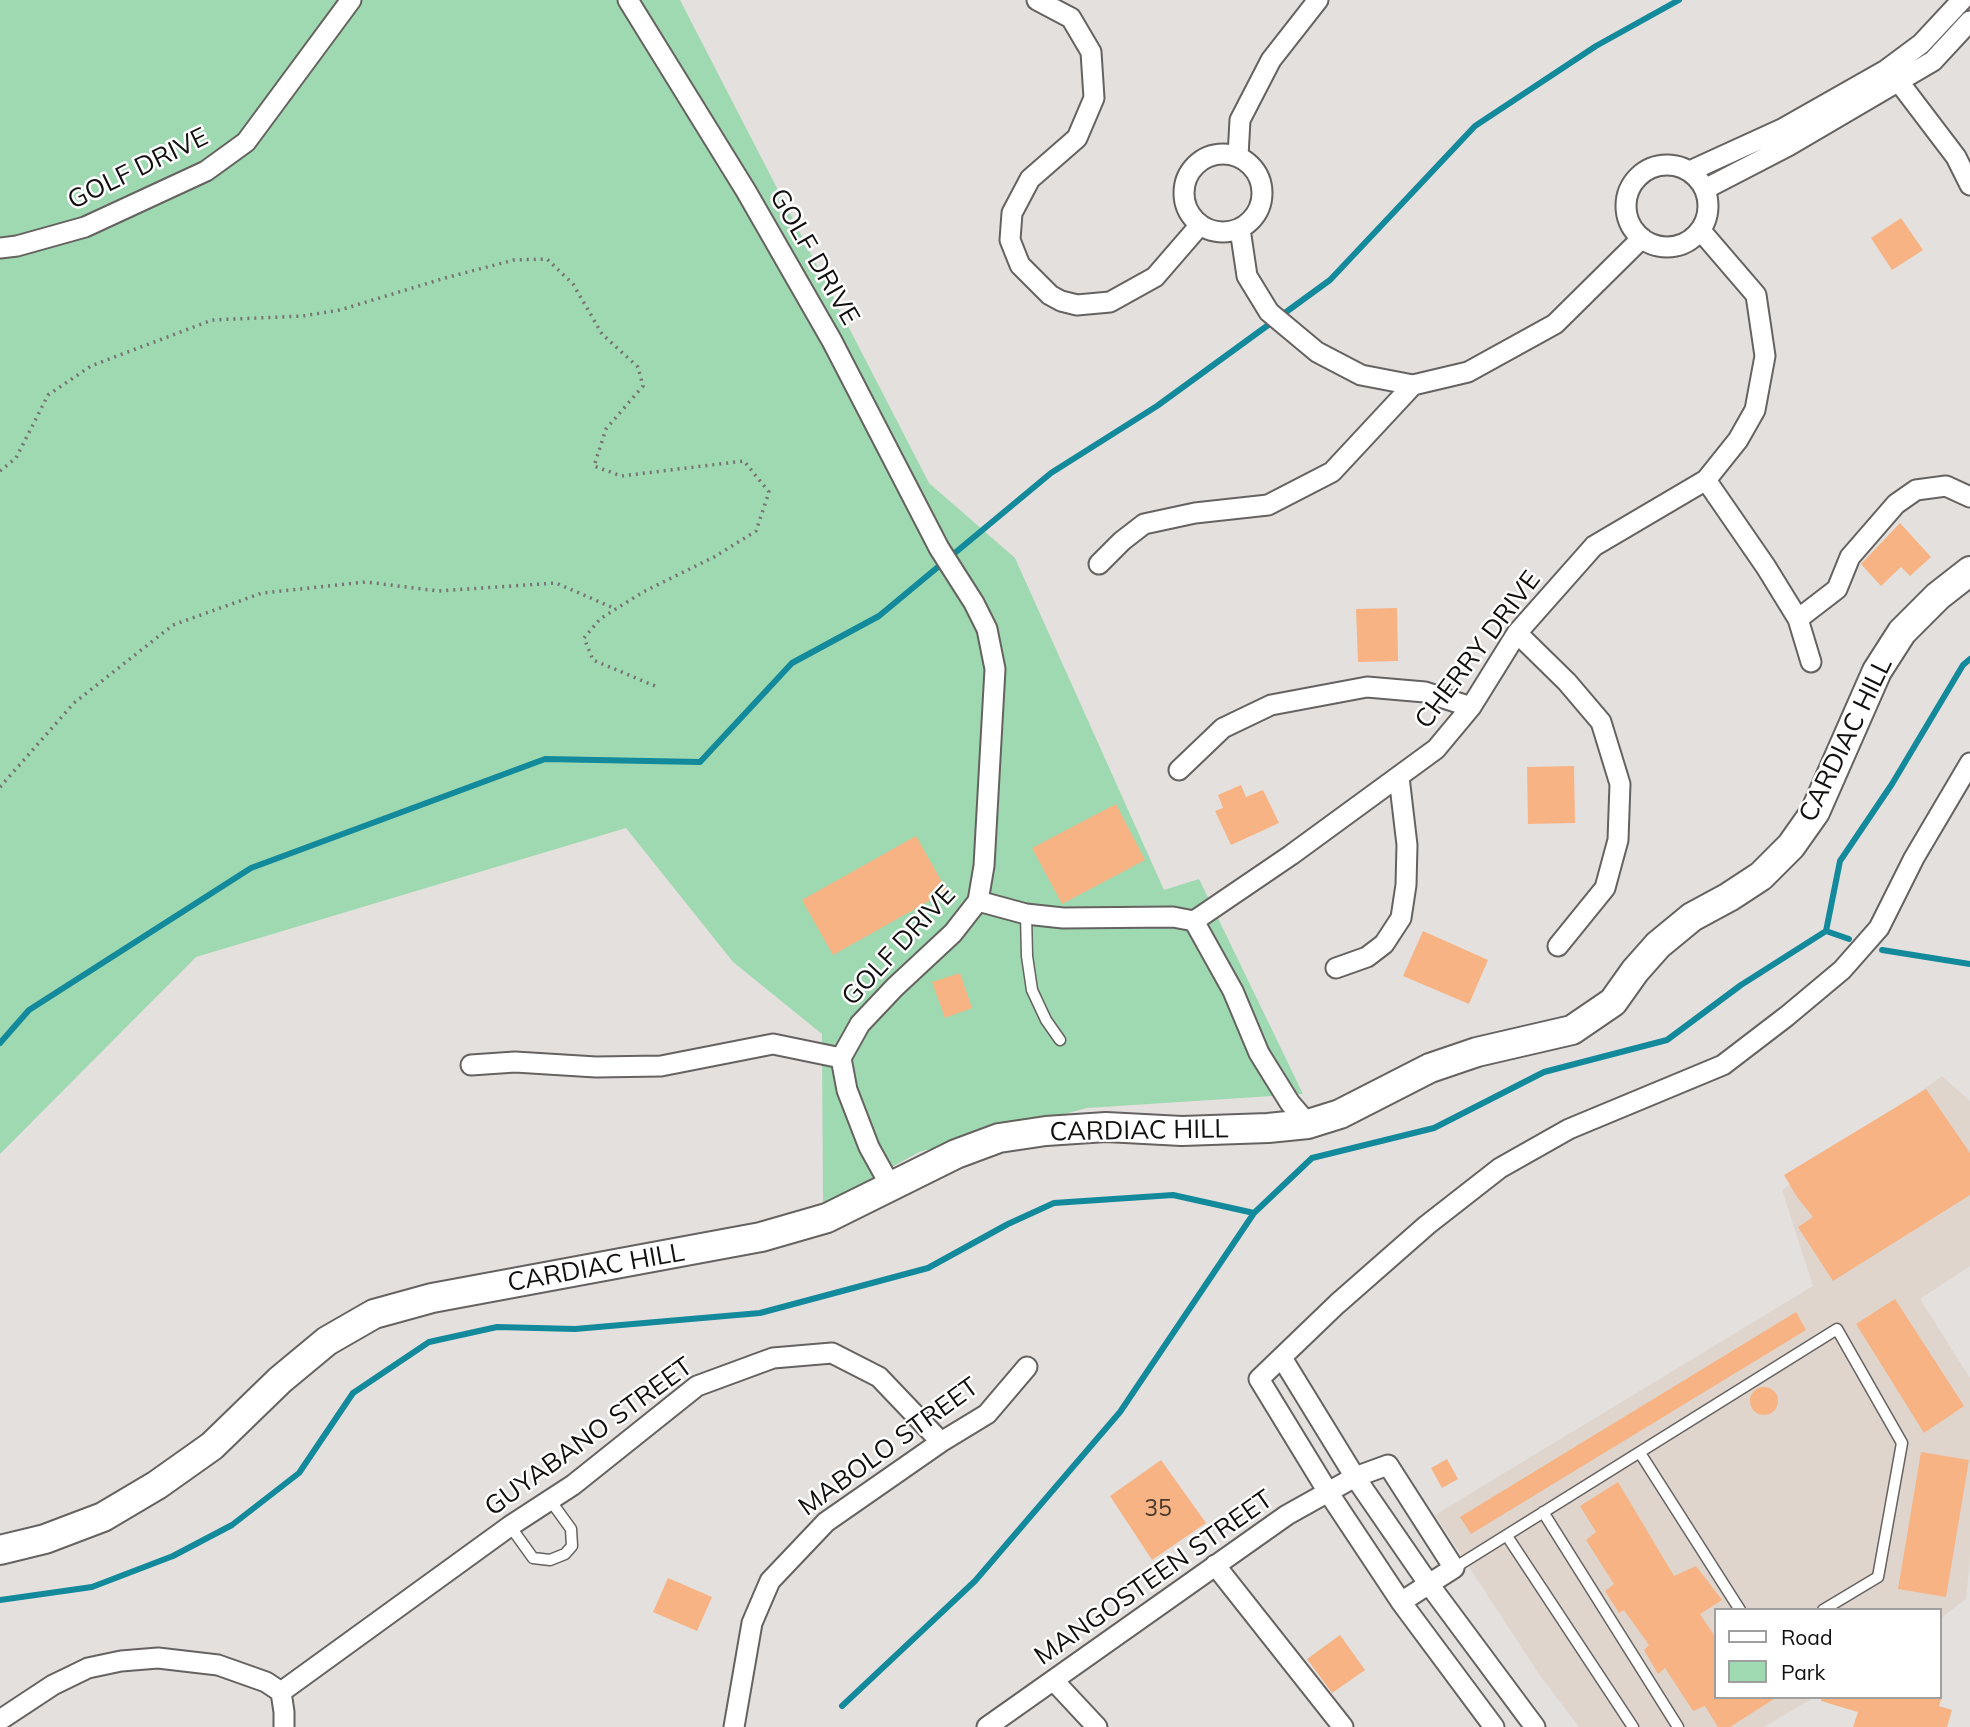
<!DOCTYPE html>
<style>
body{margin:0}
#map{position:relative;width:1970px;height:1727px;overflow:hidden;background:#e4e0dd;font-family:Mulish,sans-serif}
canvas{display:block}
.legend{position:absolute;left:1714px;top:1608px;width:228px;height:91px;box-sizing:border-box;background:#fff;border:2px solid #a09f9f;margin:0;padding:9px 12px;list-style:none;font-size:21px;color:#11100f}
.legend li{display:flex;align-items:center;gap:14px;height:35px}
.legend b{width:35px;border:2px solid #a09f9f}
</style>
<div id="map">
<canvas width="1970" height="1727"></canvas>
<ul class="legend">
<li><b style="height:9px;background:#fff"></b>Road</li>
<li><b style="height:19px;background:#9fd9b1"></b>Park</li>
</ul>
</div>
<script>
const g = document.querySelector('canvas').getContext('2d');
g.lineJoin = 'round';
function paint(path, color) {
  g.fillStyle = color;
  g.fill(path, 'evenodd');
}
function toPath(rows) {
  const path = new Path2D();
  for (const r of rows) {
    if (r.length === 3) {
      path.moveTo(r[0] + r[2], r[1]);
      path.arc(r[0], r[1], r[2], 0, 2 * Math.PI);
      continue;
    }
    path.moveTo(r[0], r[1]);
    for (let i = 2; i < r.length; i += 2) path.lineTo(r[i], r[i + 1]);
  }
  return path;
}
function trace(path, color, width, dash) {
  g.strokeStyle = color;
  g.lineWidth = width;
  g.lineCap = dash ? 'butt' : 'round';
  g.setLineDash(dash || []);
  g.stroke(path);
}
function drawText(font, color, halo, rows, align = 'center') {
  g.font = font + ' Mulish,sans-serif';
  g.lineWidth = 5;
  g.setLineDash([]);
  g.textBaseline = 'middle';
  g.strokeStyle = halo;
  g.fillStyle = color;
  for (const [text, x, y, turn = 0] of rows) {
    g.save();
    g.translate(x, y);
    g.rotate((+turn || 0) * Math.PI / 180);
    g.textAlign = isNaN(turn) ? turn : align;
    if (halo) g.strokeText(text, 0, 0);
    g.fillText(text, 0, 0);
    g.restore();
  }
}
paint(toPath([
 [1942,1076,1970,1101,1970,1266,1920,1299,1970,1378,1970,1558,1966,1599,1940,1619,1940,1610,1716,1610,1716,1697,1815,1697,1764,1727,1579,1727,1541,1677,1435,1515,1813,1286,1782,1190]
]), '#dfd5cc');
paint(toPath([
 [0,0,680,0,929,483,1015,558,1164,890,1199,879,1303,1094,1087,1108,919,1152,823,1205,822,1034,733,962,626,828,196,957,0,1154]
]), '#9fd9b1');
trace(toPath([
 [1826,931,1849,939],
 [1882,950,1970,964],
 [0,1043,29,1010,251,868,545,759,700,762,792,663,879,616,1051,473,1157,406,1330,280,1475,126,1596,46,1679,0],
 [0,1600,92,1587,173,1556,232,1525,299,1473,353,1393,429,1342,497,1327,575,1329,760,1313,928,1268,1008,1224,1054,1203,1173,1195,1254,1213],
 [842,1706,975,1581,1120,1412,1254,1213,1312,1158,1434,1128,1544,1072,1667,1040,1741,985,1826,931,1840,861,1892,784,1963,665,1970,659]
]), '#13899c', 6);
paint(toPath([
 [1901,218,1923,250,1892,270,1871,238],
 [1900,523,1931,557,1910,576,1901,567,1881,586,1861,564],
 [1397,608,1398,661,1358,662,1356,609],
 [1574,766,1575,823,1528,824,1527,767],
 [1241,785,1246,797,1263,790,1279,823,1231,845,1215,811,1223,808,1218,795],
 [1116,804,1145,860,1062,904,1032,848],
 [916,836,947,891,833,955,802,900],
 [1423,931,1488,960,1469,1004,1403,976],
 [960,973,972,1008,945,1018,932,982],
 [1926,1089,1970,1153,1970,1195,1833,1281,1798,1227,1813,1217,1797,1197,1784,1175],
 [1895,1299,1964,1406,1924,1433,1856,1324],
 [1796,1312,1806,1330,1471,1534,1460,1517],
 [1764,1401,14],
 [1921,1452,1969,1460,1946,1597,1898,1589],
 [1447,1459,1458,1479,1442,1488,1431,1468],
 [1161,1460,1206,1523,1152,1560,1110,1496],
 [1618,1482,1674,1576,1696,1566,1722,1600,1700,1614,1716,1638,1716,1697,1777,1697,1730,1727,1718,1727,1705,1706,1693,1711,1665,1668,1658,1674,1644,1650,1649,1645,1624,1610,1619,1613,1605,1591,1614,1584,1586,1540,1596,1532,1580,1506],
 [668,1578,712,1597,697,1631,653,1612],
 [1340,1635,1365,1670,1332,1693,1307,1659],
 [1822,1697,1942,1697,1939,1706,1952,1710,1947,1727,1853,1727,1858,1712,1821,1701]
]), '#f7b383');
const lane = toPath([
 [1026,914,1027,956,1032,990,1046,1020,1060,1040],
 [1640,1453,1740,1610],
 [1543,1512,1678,1727],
 [510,1526,533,1558,550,1560,565,1554,572,1546,571,1529,550,1500],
 [1507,1536,1633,1727],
 [1454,1568,1837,1329,1902,1443,1878,1577,1823,1610]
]);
const street = toPath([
 [628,0,746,191,832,341,939,548,974,603,987,629,995,669,984,866,978,901,953,933,895,987,860,1024,841,1058,847,1090,869,1147,890,1185],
 [1037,0,1071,18,1091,52,1094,98,1077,138,1030,179,1012,213,1010,240,1020,265,1050,295,1061,301,1077,305,1110,302,1155,277,1200,225],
 [1889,73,1899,82,1956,157,1970,185],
 [1223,193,39],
 [1238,156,1240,120,1271,60,1318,0],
 [1667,206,41],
 [1690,171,1782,129,1886,70,1921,44,1962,0],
 [1705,189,1788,146,1933,61,1970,21],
 [1240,229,1247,276,1269,312,1317,352,1361,375,1413,385,1468,372,1555,324,1642,238],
 [0,248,17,246,85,227,206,171,246,142,351,0],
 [1706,480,1766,567,1798,619,1811,662],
 [1099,564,1122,541,1144,524,1195,513,1268,505,1332,472,1413,385],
 [1798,619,1837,589,1850,557,1896,504,1916,490,1946,486,1970,497],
 [1517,633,1567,682,1601,722,1620,784,1618,840,1605,888,1558,946],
 [1179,770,1223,728,1271,705,1367,687,1425,692,1471,707],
 [978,901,1026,914,1063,918,1173,917,1194,921,1233,991,1259,1053,1290,1103,1308,1124],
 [1194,921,1291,855,1436,749,1471,707,1517,633,1594,546,1706,480,1738,440,1755,410,1765,356,1756,295,1701,231],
 [1336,968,1367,957,1384,944,1401,918,1406,885,1407,845,1399,777],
 [471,1065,515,1062,596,1067,661,1066,773,1044,841,1058],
 [1282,1358,1355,1477,1428,1583,1535,1727],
 [1215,1565,1343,1727],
 [1054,1681,1097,1727],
 [281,1692,510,1526,573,1485,697,1386,773,1358,832,1353,879,1377,941,1442],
 [0,1720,53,1685,88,1668,121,1661,158,1658,218,1665,266,1682,281,1692,284,1712,284,1727],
 [734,1727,752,1623,770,1581,826,1522,941,1442,987,1414,1027,1367],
 [987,1727,1287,1515,1355,1477,1388,1465,1454,1568,1401,1602],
 [1494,1727,1401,1602,1328,1492,1259,1379,1337,1304,1427,1225,1500,1168,1569,1129,1723,1065,1787,1016,1842,970,1879,928,1914,858,1970,763]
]);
const secondary = toPath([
 [0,1550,45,1539,103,1517,157,1485,212,1446,280,1380,327,1341,374,1314,432,1298,761,1237,827,1218,956,1154,999,1138,1046,1131,1106,1127,1182,1131,1268,1128,1308,1124,1340,1114,1430,1068,1477,1052,1572,1030,1613,1002,1635,971,1658,945,1692,917,1729,897,1761,876,1791,846,1815,812,1877,671,1902,632,1938,596,1970,571]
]);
trace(lane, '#656260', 13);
trace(street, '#656260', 23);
trace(secondary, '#656260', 32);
trace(toPath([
 [0,471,16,458,48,395,91,366,212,320,303,316,340,310,445,278,514,260,547,259,573,284,602,334,638,367,643,386,606,429,594,466,621,476,744,461,769,492,756,531,714,557,643,592,600,619,584,638,593,660,655,686],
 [0,787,74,703,173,625,262,593,366,582,438,591,556,583,616,609]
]), '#767472', 3.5, [2, 5]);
trace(lane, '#fff', 10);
trace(street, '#fff', 19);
trace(secondary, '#fff', 28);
drawText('23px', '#4a392c', null, [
 ["35",1158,1509]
]);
drawText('26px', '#11100f', '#fff', [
 ["GOLF DRIVE",138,169,-26],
 ["GOLF DRIVE",814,257,60],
 ["CHERRY DRIVE",1478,650,-53],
 ["CARDIAC HILL",1846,740,-64],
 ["GOLF DRIVE",899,946,-47],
 ["CARDIAC HILL",1139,1131,-1],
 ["CARDIAC HILL",596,1268,-10],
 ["GUYABANO STREET",589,1437,-36],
 ["MABOLO STREET",889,1447,-36],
 ["MANGOSTEEN STREET",1154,1578,-35]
]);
</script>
